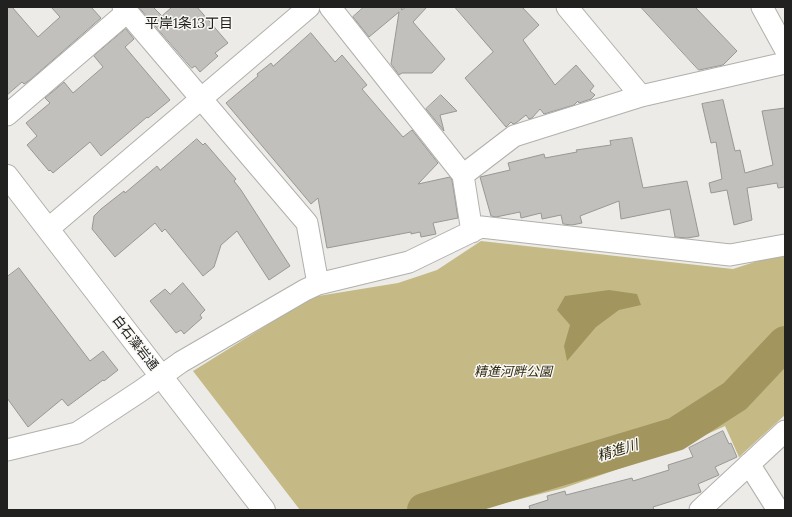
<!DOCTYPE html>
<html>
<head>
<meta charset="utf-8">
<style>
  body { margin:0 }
  #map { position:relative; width:792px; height:517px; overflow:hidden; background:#ecebe7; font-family:Lora,serif }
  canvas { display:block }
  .frame { position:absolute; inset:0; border:8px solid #212120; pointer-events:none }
</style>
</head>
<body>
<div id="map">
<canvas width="792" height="517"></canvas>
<div class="frame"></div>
</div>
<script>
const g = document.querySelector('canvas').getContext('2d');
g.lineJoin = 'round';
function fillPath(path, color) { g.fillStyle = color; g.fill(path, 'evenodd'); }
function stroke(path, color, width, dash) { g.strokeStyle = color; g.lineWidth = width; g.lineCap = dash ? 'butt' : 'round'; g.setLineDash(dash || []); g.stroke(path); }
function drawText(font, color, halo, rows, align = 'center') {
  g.font = font + ' Lora,"Noto Sans JP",serif'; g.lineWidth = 3; g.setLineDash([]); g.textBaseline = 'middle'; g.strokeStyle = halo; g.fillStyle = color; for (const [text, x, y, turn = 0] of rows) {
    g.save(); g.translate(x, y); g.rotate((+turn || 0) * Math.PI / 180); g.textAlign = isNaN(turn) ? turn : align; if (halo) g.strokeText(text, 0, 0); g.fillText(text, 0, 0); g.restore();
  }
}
const green = new Path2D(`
  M 481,241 L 733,269 L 785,252 L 785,415 L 739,457 L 725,426 L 670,451 L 564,488 L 477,510 L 300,510 L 193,371 L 312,297 L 398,283 L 437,270 Z`);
const water = new Path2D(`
  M 609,290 L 637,294 L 641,305 L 619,310 L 596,327 L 567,361 L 564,346 L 570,325 L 557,310 L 565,296 Z`);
const river = new Path2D(`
  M 424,510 L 676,434 L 735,396 L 785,343`);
const building = new Path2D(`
  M 7,7 L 12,7 L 38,37 L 60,17 L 51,7 L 91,7 L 101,18 L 30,80 L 24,84 L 22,82 L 7,95 Z
  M 139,7 L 153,7 L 162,16 L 172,7 L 197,7 L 228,43 L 215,53 L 218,56 L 200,72 L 195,66 L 192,68 Z
  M 364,7 L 404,7 L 401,9 L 402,10 L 406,7 L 427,7 L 413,22 L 445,59 L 432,73 L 402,73 L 399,75 L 391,64 L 399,12 L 369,37 L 353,17 Z
  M 455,7 L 522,7 L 539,25 L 523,40 L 555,85 L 576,65 L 594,86 L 590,91 L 595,95 L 591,99 L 579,103 L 578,101 L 574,105 L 544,114 L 540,109 L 532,118 L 529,119 L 526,115 L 516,123 L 513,124 L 511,122 L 506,127 L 465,78 L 493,52 Z
  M 641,7 L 695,7 L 737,51 L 723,65 L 699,70 Z
  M 126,29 L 134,39 L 125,47 L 170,100 L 148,118 L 147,117 L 101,156 L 90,142 L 53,173 L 50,170 L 49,171 L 27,145 L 37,136 L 26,123 L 50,103 L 45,98 L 64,82 L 73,93 L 103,67 L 94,56 Z
  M 311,33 L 335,62 L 342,55 L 367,85 L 362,89 L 403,137 L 412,130 L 438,163 L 418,184 L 450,177 L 452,180 L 458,218 L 433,223 L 436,234 L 421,237 L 420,232 L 411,234 L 411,232 L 327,248 L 318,198 L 311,204 L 226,103 L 258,76 L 257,74 L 271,63 L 273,66 Z
  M 441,95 L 457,111 L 440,115 L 444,131 L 426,109 Z
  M 723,100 L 735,151 L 740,150 L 745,173 L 773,165 L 762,111 L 785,108 L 785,187 L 778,188 L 777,183 L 747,188 L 752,220 L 734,225 L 727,190 L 711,193 L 709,183 L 722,179 L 716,142 L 711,143 L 702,104 Z
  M 632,138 L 643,188 L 687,181 L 699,236 L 687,238 L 675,237 L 670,209 L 621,219 L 619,201 L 580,216 L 582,223 L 572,225 L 563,224 L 561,215 L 542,219 L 541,213 L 521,218 L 520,212 L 496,217 L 491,216 L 480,177 L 510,170 L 508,163 L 544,154 L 545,158 L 577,152 L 576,150 L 611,145 L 610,141 Z
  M 197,139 L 203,145 L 205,143 L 236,179 L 234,181 L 241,190 L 290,266 L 269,280 L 237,231 L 221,245 L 214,267 L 203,276 L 165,229 L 162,232 L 155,223 L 115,257 L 92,229 L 94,216 L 101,209 L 124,191 L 125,193 L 157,166 L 160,170 Z
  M 19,268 L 90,361 L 103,351 L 118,370 L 104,381 L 103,380 L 68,406 L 62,399 L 28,427 L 7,398 L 7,277 Z
  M 183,283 L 205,310 L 200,315 L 202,318 L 184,334 L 181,330 L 176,333 L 150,301 L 165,289 L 170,294 Z
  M 723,431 L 729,444 L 731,443 L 737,457 L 715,467 L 719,475 L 698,484 L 701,492 L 653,507 L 654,510 L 530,510 L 529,506 L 548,500 L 547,496 L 565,491 L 566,495 L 632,478 L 633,481 L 669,470 L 668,465 L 693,457 L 689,448 Z`);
const street = new Path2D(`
  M 123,7 L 307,223 L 318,284
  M 330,7 L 463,175 L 472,232
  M 567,7 L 641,96
  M 762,7 L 785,49
  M 7,115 L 127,12
  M 463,175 L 514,136 L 641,96 L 785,63
  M 48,229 L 309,7
  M 7,450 L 77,433 L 142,390 L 181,362 L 305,290 L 318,284 L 409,262 L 481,227 L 730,255 L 785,245
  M 749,464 L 778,510
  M 700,510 L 785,431`);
const secondary = new Path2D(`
  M 7,176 L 264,510`);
const streetNames = [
  ["白石藻岩通",135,343,52]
];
const parkNames = [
  ["精進河畔公園",513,372]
];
const neighbourhoodNames = [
  ["平岸1条13丁目",189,24]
];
const waterNames = [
  ["精進川",618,451,-17]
];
fillPath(green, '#c5ba85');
fillPath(water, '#a2955e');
stroke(river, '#a2955e', 34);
fillPath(building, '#c1c0bc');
stroke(building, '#989793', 1);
stroke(street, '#b1b0ac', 23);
stroke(secondary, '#b1b0ac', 24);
stroke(street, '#fff', 21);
stroke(secondary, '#fff', 22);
drawText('13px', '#212120', '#f9f8f4', streetNames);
drawText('italic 13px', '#312b10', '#f9f8f4', parkNames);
drawText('14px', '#212120', '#f9f8f4', neighbourhoodNames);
drawText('italic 14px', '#302a10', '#f9f8f4', waterNames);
</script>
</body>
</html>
